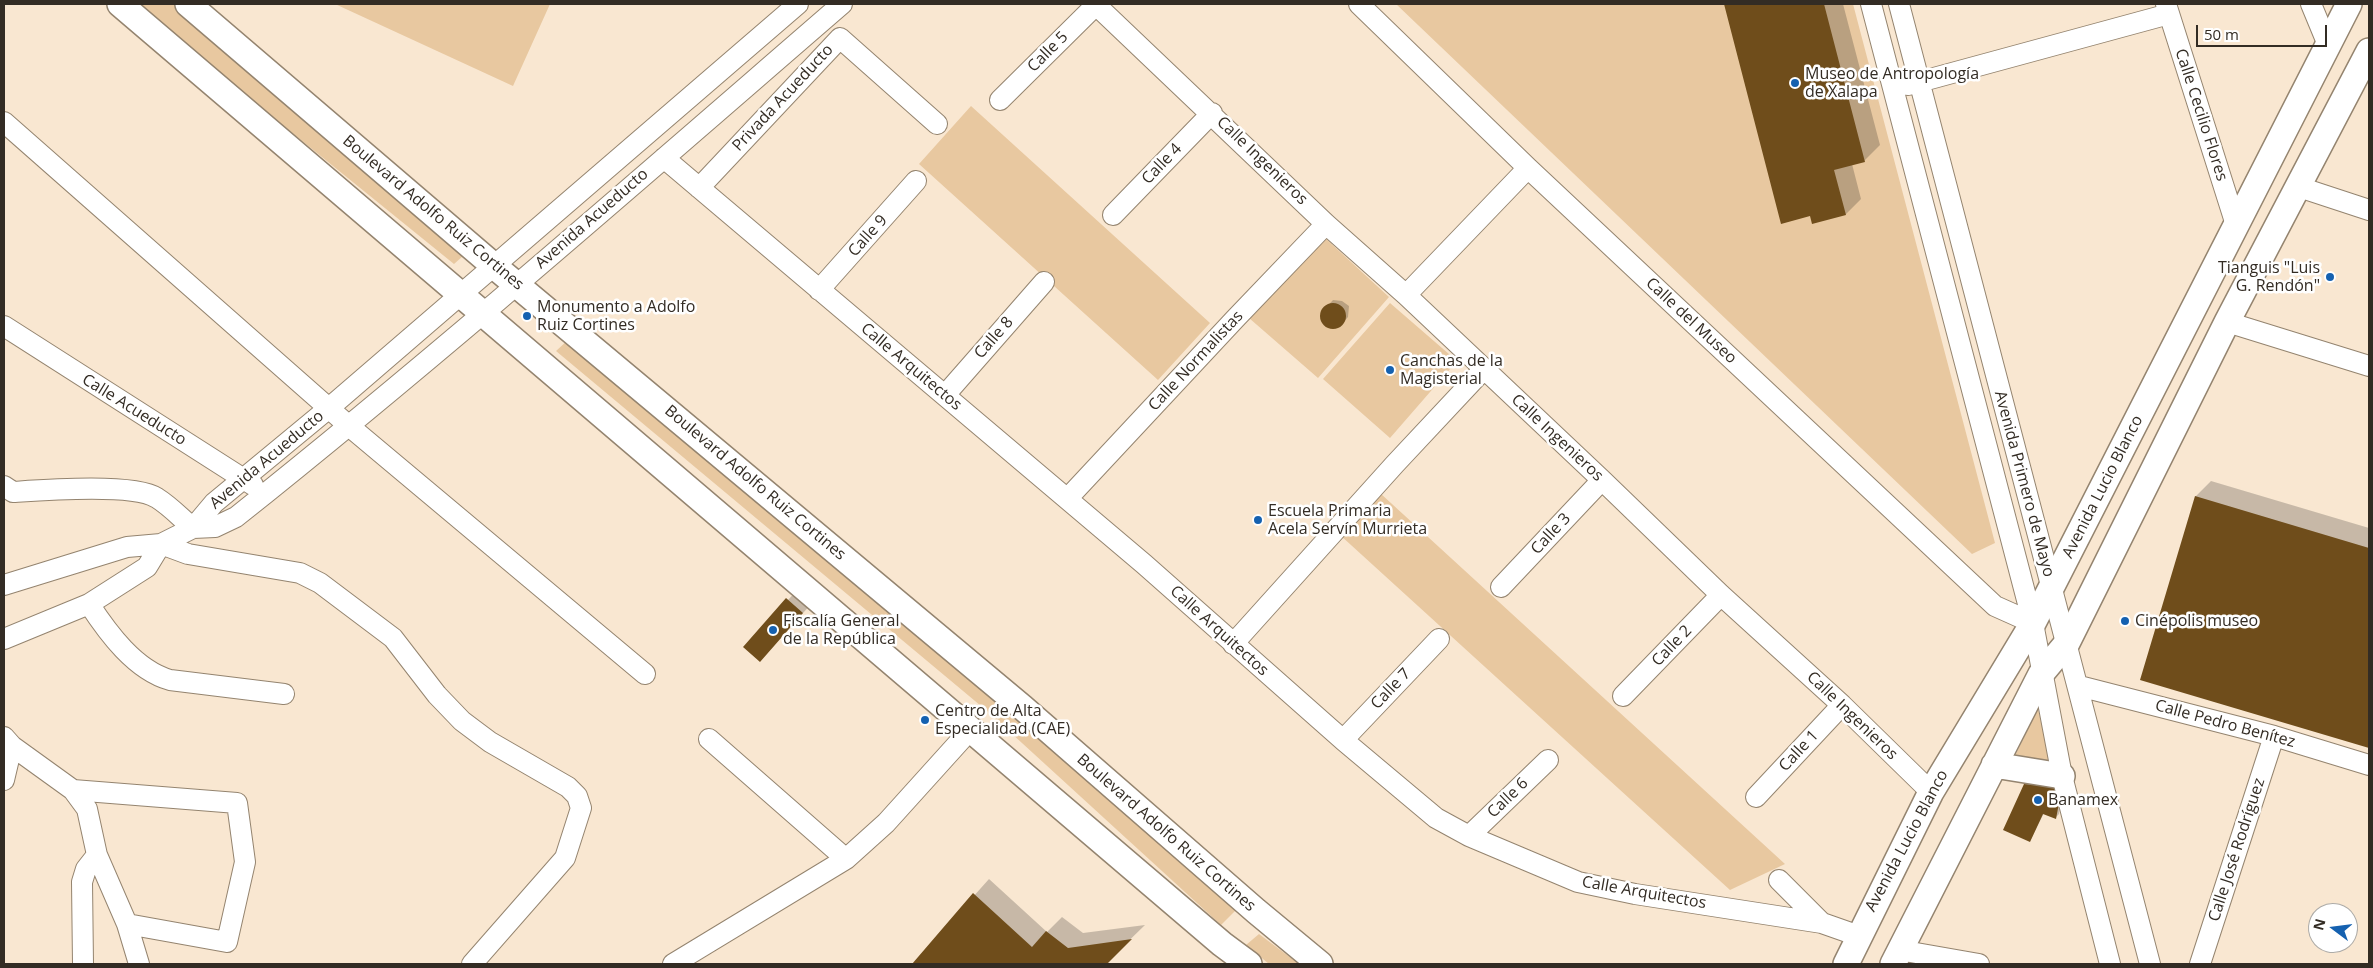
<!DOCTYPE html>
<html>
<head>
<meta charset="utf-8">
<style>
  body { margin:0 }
  #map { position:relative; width:2373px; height:968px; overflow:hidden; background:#f9e7d1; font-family:"Open Sans",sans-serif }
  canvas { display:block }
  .frame { position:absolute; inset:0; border:5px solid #332c24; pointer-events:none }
  .north { position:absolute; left:2308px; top:903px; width:50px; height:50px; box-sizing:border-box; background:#fff; border:1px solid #adaba7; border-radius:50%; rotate:285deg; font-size:14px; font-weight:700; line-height:20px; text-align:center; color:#332c24 }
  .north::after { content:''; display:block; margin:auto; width:18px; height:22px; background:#1561b0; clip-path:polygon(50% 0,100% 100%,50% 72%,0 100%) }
  .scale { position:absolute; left:2196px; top:25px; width:131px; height:22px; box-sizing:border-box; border:2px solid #332c24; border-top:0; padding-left:6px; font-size:15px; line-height:18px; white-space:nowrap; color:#332c24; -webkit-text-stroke:4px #fff; paint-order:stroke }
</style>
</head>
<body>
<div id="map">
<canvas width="2373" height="968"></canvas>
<div class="frame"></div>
<div class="north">N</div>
<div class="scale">50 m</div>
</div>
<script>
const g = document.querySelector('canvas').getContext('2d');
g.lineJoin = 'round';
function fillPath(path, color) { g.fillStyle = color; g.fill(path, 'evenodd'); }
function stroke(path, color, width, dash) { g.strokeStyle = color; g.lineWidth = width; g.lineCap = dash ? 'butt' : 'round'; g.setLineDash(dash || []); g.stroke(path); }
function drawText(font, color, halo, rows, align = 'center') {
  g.font = font + ' "Open Sans",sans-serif'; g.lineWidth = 5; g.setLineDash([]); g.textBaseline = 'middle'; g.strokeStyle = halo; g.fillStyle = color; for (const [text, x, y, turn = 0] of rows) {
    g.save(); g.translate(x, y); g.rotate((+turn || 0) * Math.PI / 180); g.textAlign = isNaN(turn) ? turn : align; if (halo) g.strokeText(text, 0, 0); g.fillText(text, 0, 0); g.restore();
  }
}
const green = new Path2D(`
  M 137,4 L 176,4 L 472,248 L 454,264 L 196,55 Z
  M 335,4 L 550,4 L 513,86 Z
  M 1396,4 L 1853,4 L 1995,543 L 1972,554 Z
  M 971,106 L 1210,323 L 1158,380 L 919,164 Z
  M 1325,238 L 1389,297 L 1318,378 L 1249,318 Z
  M 1390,303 L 1457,361 L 1390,438 L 1323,379 Z
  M 569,339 L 991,695 L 1238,908 L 1221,925 L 987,711 L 556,351 Z
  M 1380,493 L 1785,864 L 1730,890 L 1340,535 Z
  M 2038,708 L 2050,763 L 2014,758 Z
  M 1259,934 L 1299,964 L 1269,964 L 1246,945 Z`);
const shadow = new Path2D(`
  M 1726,4 L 1843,4 L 1880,145 L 1864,161 L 1852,164 L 1861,199 L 1846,214 L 1811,215 L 1782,223 Z
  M 1333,300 L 1342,301 L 1349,306 L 1348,317 L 1340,326 L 1333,328 L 1327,325 L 1321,319 L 1323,311 Z
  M 2211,481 L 2369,528 L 2369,747 L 2142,679 L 2196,496 Z
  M 799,588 L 814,601 L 760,660 L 745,647 Z
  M 2029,781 L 2064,784 L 2059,814 L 2056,817 L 2044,813 L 2030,841 L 2025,785 Z
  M 989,879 L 1047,932 L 1062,917 L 1083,933 L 1145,925 L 1105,964 L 913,964 Z`);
const building = new Path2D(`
  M 1724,4 L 1824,4 L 1865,162 L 1834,170 L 1846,215 L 1812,224 L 1810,216 L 1781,224 Z
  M1320 316a13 13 0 1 1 26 0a13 13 0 1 1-26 0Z
  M 2195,496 L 2369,548 L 2369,748 L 2140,680 Z
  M 786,598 L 803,613 L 760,662 L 743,647 Z
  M 2024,784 L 2062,787 L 2056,819 L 2043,814 L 2030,842 L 2003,830 Z
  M 973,893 L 1032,947 L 1046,931 L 1068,948 L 1132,939 L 1107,964 L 912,964 Z`);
const minor = new Path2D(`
  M 1095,4 L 1326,224 L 1406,295 L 1602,480 L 1721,595 L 1842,705 L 1931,792
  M 1359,4 L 1528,168 L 1995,606 L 2033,623
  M 1871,4 L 2033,623 L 2062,776 L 2110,964
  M 1899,4 L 2150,964
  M 2166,4 L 2236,225
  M 2311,4 L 2328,45
  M 1908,85 L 2169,14
  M 1000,100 L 1096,5
  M 4,122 L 349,426 L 645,674
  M 664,158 L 1144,564 L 1343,740 L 1436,818 L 1469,836 L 1578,882 L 1635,894 L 1822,923 L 1859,936
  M 2299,187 L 2369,210
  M 699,188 L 840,38 L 937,124
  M 1113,215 L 1212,113
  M 819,290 L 916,181
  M 1406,295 L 1528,168
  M 2227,322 L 2369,366
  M 4,326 L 253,485
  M 945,395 L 1044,282
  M 4,486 L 13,492 C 43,490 134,483 157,498 C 170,506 181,518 193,528
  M 1067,499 L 1235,319 L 1326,224
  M 193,528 L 215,527 L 236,517 C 443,352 642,177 842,4
  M 4,585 L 127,547 L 161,544 L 193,528 L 214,503 L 329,408 L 798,4
  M 1501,587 L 1602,480
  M 89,604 C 108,633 135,670 170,680 L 284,694
  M 4,639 L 89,604 L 147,567 L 161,544 L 188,554 L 300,573 L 320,583 L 393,638 L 437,695 L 462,721 L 490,742 L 568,787 L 577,796 L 581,808 L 565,858 L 472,964
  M 1233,644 L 1395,464 L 1483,370
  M 2079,686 L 2274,736 L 2369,765
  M 1623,696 L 1721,595
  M 4,737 L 12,746 L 73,790 L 87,809 L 97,855 L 127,924 L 139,964
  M 709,739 L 846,859
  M 1343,740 L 1439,639
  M 4,780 L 12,746
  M 73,790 L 237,803 L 245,862 L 227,942 L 127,924
  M 1756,797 L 1842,705
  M 1469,836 L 1548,760
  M 1779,880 L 1822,923
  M 1899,950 L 1979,964
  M 83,964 L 82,882 L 86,869 L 97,855
  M 673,964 L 846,859 L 886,823 L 970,730
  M 2200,964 L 2274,736`);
const major = new Path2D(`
  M 120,4 L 1222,944 L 1249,964
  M 188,4 L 494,266 L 1022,707 L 1256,911 L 1320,964
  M 1994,765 L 2062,776
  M 1846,964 L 1931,792 L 2033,623 L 2051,588 L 2349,4
  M 1893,964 L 2041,674 L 2067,643 L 2227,322 L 2369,51`);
const markers = [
  [1795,83,5,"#1561b0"],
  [2330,277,5,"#1561b0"],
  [527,316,5,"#1561b0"],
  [1390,370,5,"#1561b0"],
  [1258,520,5,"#1561b0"],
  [2125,621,5,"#1561b0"],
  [773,630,5,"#1561b0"],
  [925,720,5,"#1561b0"],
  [2038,800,5,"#1561b0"]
];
const streetNames = [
  ["Calle 5",1048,52,-45],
  ["Privada Acueducto",783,98,-47],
  ["Calle Cecilio Flores",2201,115,72],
  ["Calle Ingenieros",1262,161,44],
  ["Calle 4",1162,164,-46],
  ["Boulevard Adolfo Ruiz Cortines",433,213,40],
  ["Avenida Acueducto",592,219,-41],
  ["Calle 9",868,236,-48],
  ["Calle del Museo",1691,321,43],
  ["Calle 8",994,338,-49],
  ["Calle Normalistas",1196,361,-47],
  ["Calle Arquitectos",911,367,40],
  ["Calle Acueducto",134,410,32],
  ["Calle Ingenieros",1557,438,43],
  ["Avenida Acueducto",267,460,-40],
  ["Boulevard Adolfo Ruiz Cortines",755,483,40],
  ["Avenida Primero de Mayo",2024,484,75],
  ["Avenida Lucio Blanco",2103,487,-63],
  ["Calle 3",1551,534,-47],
  ["Calle Arquitectos",1219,631,42],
  ["Calle 2",1672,646,-46],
  ["Calle 7",1391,689,-46],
  ["Calle Ingenieros",1852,716,44],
  ["Calle Pedro Benítez",2225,724,15],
  ["Calle 1",1799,751,-47],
  ["Calle 6",1508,798,-44],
  ["Boulevard Adolfo Ruiz Cortines",1166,833,41],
  ["Avenida Lucio Blanco",1907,841,-62],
  ["Calle José Rodríguez",2237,850,-72],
  ["Calle Arquitectos",1644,893,10]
];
const poiNames = [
  ["Museo de Antropología",1805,74],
  ["de Xalapa",1805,92],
  ["Tianguis \"Luis",2320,268,"right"],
  ["G. Rendón\"",2320,286,"right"],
  ["Monumento a Adolfo",537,307],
  ["Ruiz Cortines",537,325],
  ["Canchas de la",1400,361],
  ["Magisterial",1400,379],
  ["Escuela Primaria",1268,511],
  ["Acela Servín Murrieta",1268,529],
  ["Fiscalía General",783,621],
  ["de la República",783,639],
  ["Cinépolis museo",2135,621],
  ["Centro de Alta",935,711],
  ["Especialidad (CAE)",935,729],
  ["Banamex",2048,800]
];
fillPath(green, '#e8c8a0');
fillPath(shadow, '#0003');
fillPath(building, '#6f4d1b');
stroke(minor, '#94846f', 22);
stroke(major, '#94846f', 28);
stroke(minor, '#fff', 20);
stroke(major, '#fff', 25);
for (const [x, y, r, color] of markers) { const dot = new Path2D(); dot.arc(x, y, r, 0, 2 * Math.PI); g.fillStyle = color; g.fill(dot); stroke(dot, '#fff', 2); }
drawText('16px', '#332c24', '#fff', streetNames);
drawText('16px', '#332c24', '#fff', poiNames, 'left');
</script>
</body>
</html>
